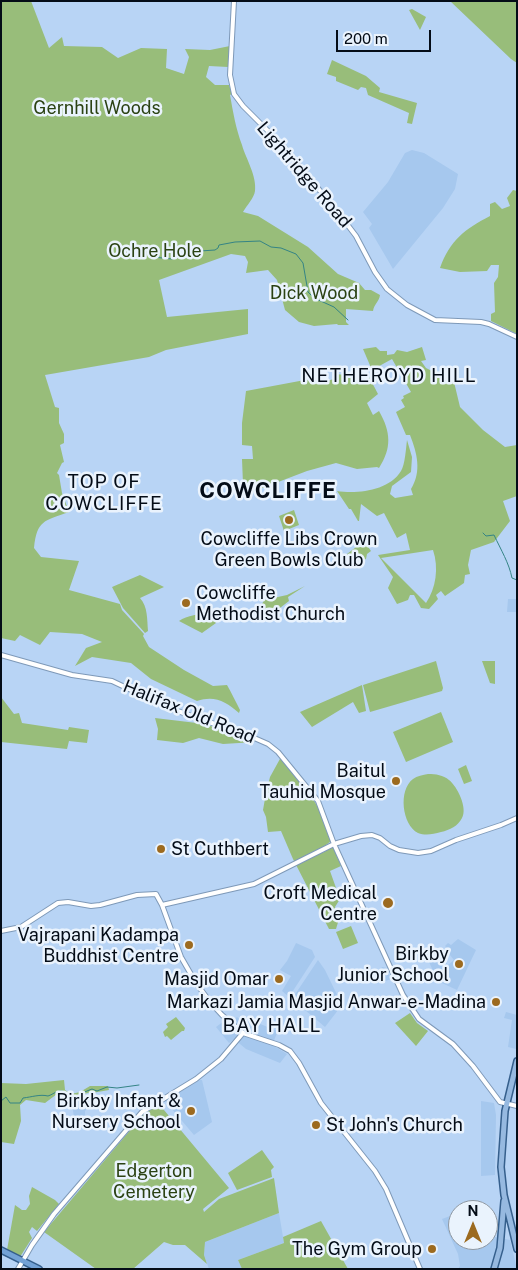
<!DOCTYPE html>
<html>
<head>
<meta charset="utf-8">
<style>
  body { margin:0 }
  #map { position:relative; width:518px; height:1270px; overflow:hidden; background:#b8d4f5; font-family:"Public Sans",sans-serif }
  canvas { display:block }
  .frame { position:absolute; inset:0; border:2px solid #040c17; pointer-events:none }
  .north { position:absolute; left:448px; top:1200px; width:50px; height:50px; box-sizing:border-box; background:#eaf3fd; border:1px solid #8e97a1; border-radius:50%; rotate:0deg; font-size:14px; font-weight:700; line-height:20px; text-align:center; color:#040c17 }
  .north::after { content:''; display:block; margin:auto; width:18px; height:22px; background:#9c6a1f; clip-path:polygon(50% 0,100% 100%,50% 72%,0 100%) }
  .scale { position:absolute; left:336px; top:30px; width:95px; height:22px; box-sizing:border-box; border:2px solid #040c17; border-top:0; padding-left:6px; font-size:15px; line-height:18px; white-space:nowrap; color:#040c17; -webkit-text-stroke:4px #eaf3fd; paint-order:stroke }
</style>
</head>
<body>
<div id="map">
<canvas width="518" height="1270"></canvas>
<div class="frame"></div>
<div class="north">N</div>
<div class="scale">200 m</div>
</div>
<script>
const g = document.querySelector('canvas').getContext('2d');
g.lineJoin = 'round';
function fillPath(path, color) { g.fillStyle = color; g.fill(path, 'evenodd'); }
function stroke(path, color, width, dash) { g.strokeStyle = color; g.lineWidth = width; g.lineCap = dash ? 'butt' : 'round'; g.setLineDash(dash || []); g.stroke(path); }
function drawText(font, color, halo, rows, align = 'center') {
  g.font = font + ' "Public Sans",sans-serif'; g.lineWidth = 5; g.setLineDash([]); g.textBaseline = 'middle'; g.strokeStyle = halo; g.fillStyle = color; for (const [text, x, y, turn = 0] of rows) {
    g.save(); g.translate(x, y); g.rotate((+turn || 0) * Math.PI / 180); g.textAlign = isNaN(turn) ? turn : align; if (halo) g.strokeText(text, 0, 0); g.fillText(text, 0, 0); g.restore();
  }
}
const built = new Path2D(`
  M 412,150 L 424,153 L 458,174 L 455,189 L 443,208 L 393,269 L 369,228 L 372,224 L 363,212 L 388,182 L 405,153 Z
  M 508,599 L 517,599 L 517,612 L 507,612 Z
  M 458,939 L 476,950 L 457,990 L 442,983 L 436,977 L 429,962 L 440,954 L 448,965 L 454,960 L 445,949 L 446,947 L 445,946 L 448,943 L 451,945 Z
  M 296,943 L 312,950 L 315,957 L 289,997 L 282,991 L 291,976 L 280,970 L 287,961 Z
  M 318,960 L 325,970 L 342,1005 L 325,1027 L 292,999 Z
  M 382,967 L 387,968 L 391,979 L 380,983 L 378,978 Z
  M 506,1012 L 517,1015 L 516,1049 L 508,1047 L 512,1020 L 504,1018 Z
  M 237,1017 L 249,1028 L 255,1022 L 278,1031 L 272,1045 L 287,1054 L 280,1063 L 246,1049 L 234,1039 L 229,1043 L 216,1027 L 224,1021 L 229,1025 Z
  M 200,1080 L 202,1080 L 212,1122 L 194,1135 L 165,1101 Z
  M 84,1098 L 90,1105 L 85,1111 L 85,1115 L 74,1117 L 71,1099 Z
  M 481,1101 L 494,1103 L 496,1115 L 495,1175 L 481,1176 Z
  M 279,1213 L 284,1243 L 238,1260 L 242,1269 L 209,1269 L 204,1255 L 205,1242 Z
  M 458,1213 L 458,1240 L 488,1240 L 488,1221 L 495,1237 L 510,1240 L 517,1269 L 458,1269 L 460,1266 L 458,1254 L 442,1219 Z`);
const green = new Path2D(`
  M 1,1 L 31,1 L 49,48 L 62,37 L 64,46 L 102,47 L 118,58 L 141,48 L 167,49 L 166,68 L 184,74 L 189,57 L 185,49 L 210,50 L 230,46 L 228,67 L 209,66 L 206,77 L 215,85 L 229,85 L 232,94 L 230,95 C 233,112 236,129 242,145 C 246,159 257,176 255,191 C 254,198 247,205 243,212 L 258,216 L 308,247 L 338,274 L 359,283 L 365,290 L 371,290 L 380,295 C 379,302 374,304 373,311 L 346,309 L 346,322 L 349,325 L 338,325 L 337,324 L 314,326 L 299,322 L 285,310 L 277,280 L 268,270 L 246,273 L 248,262 L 245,256 L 231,254 L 159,280 L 167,317 L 248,309 L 248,334 L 166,350 L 149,357 L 45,375 L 55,407 L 59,408 L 59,423 L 64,434 L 64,443 L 60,445 L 64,462 L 62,463 L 57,473 L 59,475 L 62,493 L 69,512 C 44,521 37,520 34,548 L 41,557 L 79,561 L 69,590 L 120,604 L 122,610 L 144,634 L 143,636 L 149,647 L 184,670 L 213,686 L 227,685 C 232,694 236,702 240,710 L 239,713 C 226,701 214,695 197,701 L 151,679 L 131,663 L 92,657 L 75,666 L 86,648 L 102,642 L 82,634 L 50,632 L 40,645 L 20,635 L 15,641 L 1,638 Z
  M 450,1 L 517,1 L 517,63 L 511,59 Z
  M 412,9 L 426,17 L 420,30 L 409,10 Z
  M 332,60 L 366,76 L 380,88 L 379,92 L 417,103 L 412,124 L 407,123 L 409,113 L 368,95 L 366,88 L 361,87 L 358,90 L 336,81 L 336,77 L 327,74 Z
  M 513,190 L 517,191 L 517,334 L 491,321 L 491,314 L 495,312 L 494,283 L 498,277 L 499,265 L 491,265 L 487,271 L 460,272 L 440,268 C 450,240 465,229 490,216 L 490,204 L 495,202 L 502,209 L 510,206 L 507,198 Z
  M 376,347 L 380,351 L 387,351 L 387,355 L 394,354 L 397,350 L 407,352 L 422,347 L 426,360 L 421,361 L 426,368 L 454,382 L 460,407 L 483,430 L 505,447 L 517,445 L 517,496 L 503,501 L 510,521 L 494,542 L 471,550 L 468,565 L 470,574 L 465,575 L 464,583 L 445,596 L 441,591 L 436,595 L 438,599 L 429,609 L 421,608 L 414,595 L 410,595 L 408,600 L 397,604 L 388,588 L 393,577 L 378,555 L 410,550 L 406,533 L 397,538 L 384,513 L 377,516 L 361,504 L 359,521 L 358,521 L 351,509 L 349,509 L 337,491 C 357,494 389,491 401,471 C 405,465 406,448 407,440 L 412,457 L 411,472 L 392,486 L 390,494 L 395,498 L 413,495 L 411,489 C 422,471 417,453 410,435 L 406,435 L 396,412 L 405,407 L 401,400 L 404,398 L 403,396 L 411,392 L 392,359 L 372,370 L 363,349 ZM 433,550 C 439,568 436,588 426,603 L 381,558 Z
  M 367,373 L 378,394 L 367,403 L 373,415 L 379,411 C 391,432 392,448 379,468 L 377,467 L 357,469 L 336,463 L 307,471 L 252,492 L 251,483 L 243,484 L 242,459 L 253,459 L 252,446 L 242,445 L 242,423 L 246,391 L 321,377 L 323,382 L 334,379 L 334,374 L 360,376 Z
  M 294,510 L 299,525 L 284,531 L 279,516 Z
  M 364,541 L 371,551 L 367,554 L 366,559 L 350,563 L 347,554 Z
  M 140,575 L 164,587 L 140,598 C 148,607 147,619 148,631 L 145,633 L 123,608 L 112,587 Z
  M 305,586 L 288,597 L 289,601 L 276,611 L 260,614 L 259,610 L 264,600 L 287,595 Z
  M 209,611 L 216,623 L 202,633 L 179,621 C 187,615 200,615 209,611 Z
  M 436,661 L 443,688 L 442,691 L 370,712 L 363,685 Z
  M 482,661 L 495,661 L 495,684 L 490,683 Z
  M 362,685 L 366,711 L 359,713 L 353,702 L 312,727 L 300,712 Z
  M 1,697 L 14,714 L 19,713 L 22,723 L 68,730 L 69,727 L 89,730 L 87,743 L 69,741 L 67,749 L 1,742 Z
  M 441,712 L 453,742 L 406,762 L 393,732 Z
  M 155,718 L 205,724 L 255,742 L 223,744 L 199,738 L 183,743 L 157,740 L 158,729 Z
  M 281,757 L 308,791 L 327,822 L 331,841 L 321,849 L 322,853 L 333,847 L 341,866 L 330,871 L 340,899 L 335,907 L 339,919 L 336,929 L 329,929 L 293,859 L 281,831 L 268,832 L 266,817 L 263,810 L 266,793 L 270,777 Z
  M 466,765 L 472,781 L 464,784 L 458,769 Z
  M 428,774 C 436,774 443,775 449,780 C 457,786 468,808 462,818 C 458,826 450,830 441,832 C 433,834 426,836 418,833 C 402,825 398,790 413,779 C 417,776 423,775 428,774 Z
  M 351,926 L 358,943 L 343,949 L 336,932 Z
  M 410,1013 L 417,1023 L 428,1031 L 416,1046 L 395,1023 Z
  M 176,1017 L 185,1028 L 184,1031 L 182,1031 L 171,1040 L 167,1036 L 165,1037 L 163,1032 L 168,1027 L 166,1024 Z
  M 64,1080 L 65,1090 L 71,1094 L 80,1092 L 90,1086 L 108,1086 L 109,1090 L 92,1093 L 91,1092 L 84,1094 L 84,1098 L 71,1099 L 64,1093 L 57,1094 L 45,1103 L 26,1100 L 20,1105 L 21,1121 L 14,1144 L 1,1142 L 1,1083 L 26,1084 Z
  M 159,1104 L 229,1188 L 203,1209 L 204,1212 L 219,1199 L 274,1178 L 279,1213 L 205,1242 L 204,1255 L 207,1264 L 185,1245 L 173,1245 L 164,1242 L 133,1269 L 96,1269 L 44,1232 L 143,1115 Z
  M 262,1150 L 274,1167 L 271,1170 L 272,1177 L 237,1190 L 228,1173 Z
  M 32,1187 L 55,1200 L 59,1204 L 37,1231 L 32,1227 L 29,1232 L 32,1238 L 20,1257 L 7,1250 L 15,1205 L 22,1210 L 26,1210 L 30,1204 L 29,1196 Z
  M 321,1221 L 348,1269 L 242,1269 L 238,1260 L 284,1243 L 283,1237 Z`);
const stream = new Path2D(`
  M 153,257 L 172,259 L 180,255 L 186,256 L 200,251 L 215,250 L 218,248 L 219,245 L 235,242 L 260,241 L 271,247 L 281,248 L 296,254 L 303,263 L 308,292 L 314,298 L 334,307 L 348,320
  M 483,533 L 486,536 L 494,535 C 501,550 509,563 512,578 L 517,580
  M 1,1101 L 6,1097 L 10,1103 L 20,1103 L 23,1098 C 32,1097 40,1094 48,1096 C 52,1095 56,1091 60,1091 C 66,1090 71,1098 79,1099 L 82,1093 L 92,1089 L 97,1091 L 107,1087 L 117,1088 L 139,1085`);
const tertiary = new Path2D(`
  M 234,1 L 230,75 L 234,94 L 243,106 L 283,146 L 340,215 L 356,236 L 375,272 L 387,289 L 407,305 L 435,320 L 481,322 L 489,324 L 517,337
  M 1,655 L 72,675 L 112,681 L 169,708 L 252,737 L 268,744 L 278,752 L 318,801 L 334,844 L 403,995 L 419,1019 L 453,1044 L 473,1066 L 500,1102 L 517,1106
  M 162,905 L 254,884 L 334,844 L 361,836 L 372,835 L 380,838 L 390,846 L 399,850 L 418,853 L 431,851 L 456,840 L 501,825 L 517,818
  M 1,931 L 21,927 L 58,903 L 68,902 L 91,906 L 100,905 L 137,895 L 156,894 L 162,905 L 181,957 L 196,983 L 210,1002 L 222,1015 L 243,1033 L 279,1045 L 290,1051 L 299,1063 L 321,1103 L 375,1171 L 386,1189 L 420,1269
  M 18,1269 L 32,1245 L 54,1214 L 142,1112 L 196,1079 L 221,1059 L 243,1033`);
const primary = new Path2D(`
  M 517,1061 L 505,1111 L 501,1167 L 504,1195 L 517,1249
  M 494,1269 L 500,1248 L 504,1201`);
const trunk = new Path2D(`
  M 1,1250 L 39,1269`);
const markers = [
  [289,520,5,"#9c6a1f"],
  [186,603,5,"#9c6a1f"],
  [396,781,5,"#9c6a1f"],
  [161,849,5,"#9c6a1f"],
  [388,903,6,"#9c6a1f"],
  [189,945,5,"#9c6a1f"],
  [459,964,5,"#9c6a1f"],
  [279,979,5,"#9c6a1f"],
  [496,1002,5,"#9c6a1f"],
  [191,1111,5,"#9c6a1f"],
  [316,1125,5,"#9c6a1f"],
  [432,1249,5,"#9c6a1f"]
];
const parkNames = [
  ["Gernhill Woods",97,108],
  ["Ochre Hole",155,251],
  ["Dick Wood",314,293],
  ["Edgerton",154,1171],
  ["Cemetery",154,1192]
];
const streetNames = [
  ["Lightridge Road",304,175,49],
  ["Halifax Old Road",189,712,22]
];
const poiNames = [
  ["Cowcliffe Libs Crown",289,539,"center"],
  ["Green Bowls Club",289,560,"center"],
  ["Cowcliffe",196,593,"left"],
  ["Methodist Church",196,614,"left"],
  ["Baitul",386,771],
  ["Tauhid Mosque",386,792],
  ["St Cuthbert",171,849,"left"],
  ["Croft Medical",377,893],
  ["Centre",377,914],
  ["Vajrapani Kadampa",179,935],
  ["Buddhist Centre",179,956],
  ["Birkby",449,954],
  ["Junior School",449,975],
  ["Masjid Omar",269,979],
  ["Markazi Jamia Masjid Anwar-e-Madina",486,1002],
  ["Birkby Infant &",181,1101],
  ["Nursery School",181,1122],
  ["St John's Church",326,1125,"left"],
  ["The Gym Group",422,1249]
];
const neighbourhoodNames = [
  ["NETHEROYD HILL",389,376],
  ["TOP OF",104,482],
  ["COWCLIFFE",104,504],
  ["BAY HALL",272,1026]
];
const districtNames = [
  ["COWCLIFFE",268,491]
];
fillPath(built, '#a6c8ee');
fillPath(green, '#98bd7a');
stroke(stream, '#348485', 1);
stroke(tertiary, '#7e99b8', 6);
stroke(primary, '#355f8c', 8);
stroke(trunk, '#355f8c', 8);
stroke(tertiary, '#fff', 4);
stroke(primary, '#96b9e0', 5);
stroke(trunk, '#73a2d6', 5);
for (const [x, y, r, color] of markers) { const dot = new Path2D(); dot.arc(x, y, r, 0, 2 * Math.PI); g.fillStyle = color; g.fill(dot); stroke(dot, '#eaf3fd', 2); }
drawText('18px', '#2b4213', '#eaf3fd', parkNames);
drawText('18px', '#040c17', '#eaf3fd', streetNames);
drawText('18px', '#040c17', '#eaf3fd', poiNames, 'right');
g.letterSpacing = '1px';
drawText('19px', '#040c17', '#eaf3fd', neighbourhoodNames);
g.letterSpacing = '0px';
g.letterSpacing = '1px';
drawText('bold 22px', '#040c17', '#eaf3fd', districtNames);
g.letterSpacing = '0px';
</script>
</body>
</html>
